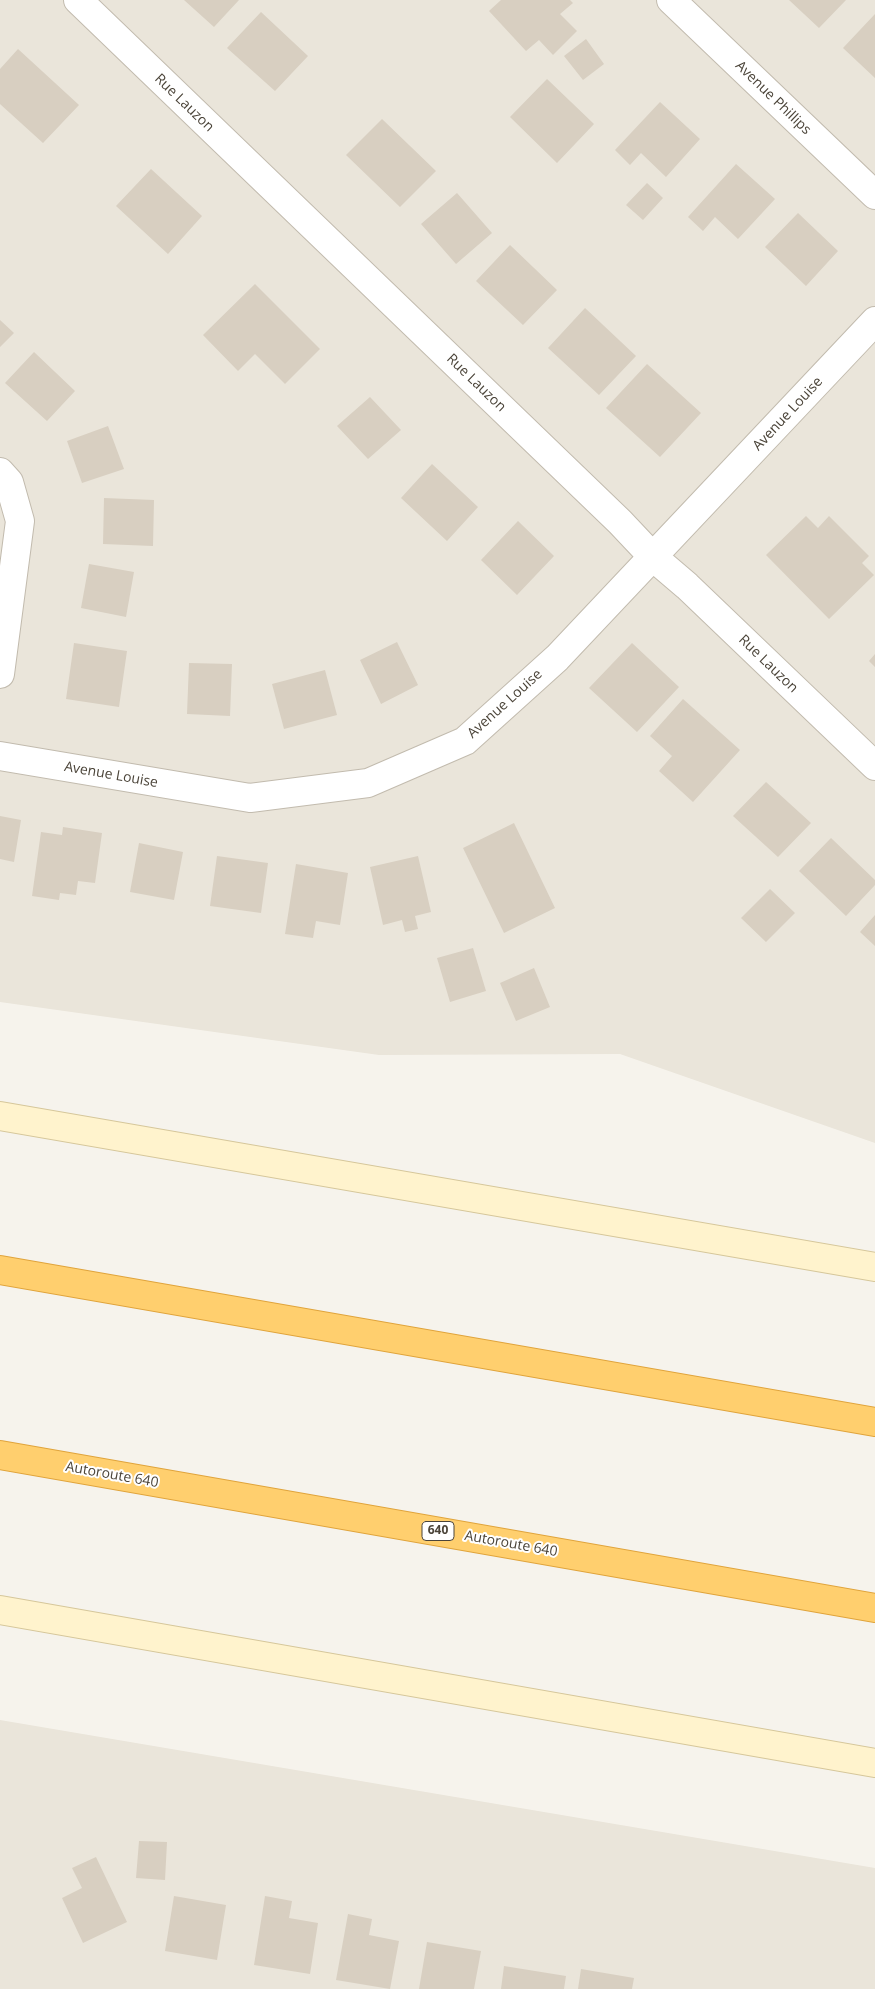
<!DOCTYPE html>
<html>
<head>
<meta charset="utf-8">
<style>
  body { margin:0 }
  canvas { display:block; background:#f6f3ec }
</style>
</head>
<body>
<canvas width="875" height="1989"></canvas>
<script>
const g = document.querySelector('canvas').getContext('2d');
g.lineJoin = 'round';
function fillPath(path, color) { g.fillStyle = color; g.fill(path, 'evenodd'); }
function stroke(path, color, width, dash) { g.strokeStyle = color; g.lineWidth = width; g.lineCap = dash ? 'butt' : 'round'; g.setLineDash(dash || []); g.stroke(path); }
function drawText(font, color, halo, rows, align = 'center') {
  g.font = font + ' "Open Sans",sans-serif'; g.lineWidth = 4; g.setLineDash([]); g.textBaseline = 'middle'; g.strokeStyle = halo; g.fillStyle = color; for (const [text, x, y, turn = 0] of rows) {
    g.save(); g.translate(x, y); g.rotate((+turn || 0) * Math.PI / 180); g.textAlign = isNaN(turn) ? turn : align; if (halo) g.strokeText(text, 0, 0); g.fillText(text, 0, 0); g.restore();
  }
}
const residential = new Path2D(`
  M 0,0 L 875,0 L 875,1143 L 620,1054 L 379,1055 L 0,1002 Z
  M 0,1720 L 875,1868 L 875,1989 L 0,1989 Z`);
const building = new Path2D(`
  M 184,0 L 239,0 L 214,27 Z
  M 501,0 L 570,0 L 573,3 L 560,14 L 577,31 L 553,55 L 539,40 L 526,51 L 489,11 Z
  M 789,0 L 846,0 L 819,28 Z
  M 261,12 L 308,56 L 275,91 L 227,48 Z
  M 875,14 L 875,78 L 843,48 Z
  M 586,39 L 604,64 L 583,80 L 564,56 Z
  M 18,49 L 79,105 L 43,143 L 0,104 L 0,69 Z
  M 547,79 L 594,124 L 557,163 L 510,117 Z
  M 660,102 L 700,139 L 666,177 L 641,153 L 630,165 L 615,150 Z
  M 382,119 L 436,171 L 400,207 L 346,155 Z
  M 736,164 L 775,199 L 738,239 L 715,217 L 703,231 L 688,217 Z
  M 151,169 L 202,216 L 168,254 L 116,206 Z
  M 647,183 L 663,198 L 643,220 L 626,205 Z
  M 457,193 L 492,233 L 456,264 L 421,224 Z
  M 798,213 L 838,251 L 806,286 L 765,247 Z
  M 510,245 L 557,290 L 523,325 L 476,281 Z
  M 255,284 L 320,349 L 285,384 L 255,354 L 238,371 L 203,335 Z
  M 585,308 L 636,356 L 599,395 L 548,348 Z
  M 0,320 L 14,333 L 0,347 Z
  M 34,352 L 75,391 L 47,421 L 5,383 Z
  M 647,364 L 701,413 L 660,457 L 606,408 Z
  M 370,397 L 401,430 L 368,459 L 337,426 Z
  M 108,426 L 124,469 L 82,483 L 67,441 Z
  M 432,464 L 478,507 L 447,541 L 401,498 Z
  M 104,498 L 154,500 L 153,546 L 103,544 Z
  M 806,516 L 818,528 L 829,516 L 869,556 L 862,563 L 874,575 L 829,619 L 766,555 Z
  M 518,521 L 554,556 L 517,595 L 481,560 Z
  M 89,564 L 134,572 L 126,617 L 81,608 Z
  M 397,642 L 418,685 L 381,704 L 360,660 Z
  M 74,643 L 127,651 L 119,707 L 66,699 Z
  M 632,643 L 679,687 L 637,732 L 589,688 Z
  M 875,654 L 875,667 L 869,661 Z
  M 189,663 L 232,664 L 230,716 L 187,714 Z
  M 325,670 L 337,715 L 284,729 L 272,684 Z
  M 683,699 L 740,750 L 693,802 L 659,771 L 672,756 L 650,736 Z
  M 766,782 L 811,823 L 778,857 L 733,816 Z
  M 0,816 L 21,820 L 14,862 L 0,859 Z
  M 514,823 L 555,908 L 504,933 L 463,848 Z
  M 63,827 L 102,833 L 95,883 L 78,881 L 76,895 L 60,893 L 59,900 L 32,896 L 41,832 L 62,835 Z
  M 831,838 L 875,880 L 875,885 L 846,916 L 799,871 Z
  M 139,843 L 183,852 L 174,900 L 130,892 Z
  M 217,856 L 268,863 L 261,913 L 210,906 Z
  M 418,856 L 431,912 L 415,916 L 418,929 L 405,932 L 402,920 L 383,925 L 370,867 Z
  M 296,864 L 348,873 L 340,925 L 316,921 L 313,938 L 285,934 Z
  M 770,889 L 795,913 L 766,942 L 741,918 Z
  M 875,915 L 875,946 L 860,932 Z
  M 473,948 L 486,991 L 450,1002 L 437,958 Z
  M 534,968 L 550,1007 L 516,1021 L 500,983 Z
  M 139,1841 L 167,1842 L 165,1880 L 136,1878 Z
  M 96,1857 L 127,1922 L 83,1943 L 62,1898 L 82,1888 L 72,1868 Z
  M 174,1896 L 226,1905 L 217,1960 L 165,1951 Z
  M 265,1896 L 292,1901 L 289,1918 L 318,1923 L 310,1974 L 254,1965 Z
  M 348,1914 L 372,1919 L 369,1935 L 399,1941 L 390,1989 L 336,1980 Z
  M 427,1942 L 481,1951 L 474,1989 L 419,1989 Z
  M 504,1966 L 566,1976 L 564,1989 L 501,1989 Z
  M 581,1969 L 634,1978 L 632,1989 L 578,1989 Z`);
const street = new Path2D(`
  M 78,0 L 620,522 L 653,557 L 687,586 L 875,766
  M 671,0 L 875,195
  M 0,472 L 9,482 L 20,521 L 0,674
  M 0,756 L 250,798 L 368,783 L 465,741 L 557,658 L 875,321`);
const secondary = new Path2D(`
  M 0,1116 L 875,1267
  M 0,1610 L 875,1763`);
const highway = new Path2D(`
  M 0,1270 L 875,1422
  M 0,1455 L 875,1608`);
const shields = [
  [438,1531,32]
];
const shieldNames = [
  ["640",438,1531]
];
const streetNames = [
  ["Avenue Phillips",773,98,44],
  ["Rue Lauzon",184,103,44],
  ["Rue Lauzon",476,383,44],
  ["Avenue Louise",788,414,-47],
  ["Rue Lauzon",768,664,44],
  ["Avenue Louise",505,704,-42],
  ["Avenue Louise",111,775,10],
  ["Autoroute 640",112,1475,10],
  ["Autoroute 640",511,1544,10]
];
fillPath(residential, '#eae5da');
fillPath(building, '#d8cfc1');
stroke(street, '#c2bbae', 30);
stroke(secondary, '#d6c79b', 30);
stroke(highway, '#e0a43c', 30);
stroke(street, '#fff', 28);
stroke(secondary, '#fff3cd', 28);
stroke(highway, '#ffcf6e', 28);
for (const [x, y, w] of shields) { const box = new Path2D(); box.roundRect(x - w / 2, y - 9.5, w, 19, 4); g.fillStyle = '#fff'; g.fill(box); stroke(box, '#4b4439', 1); }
drawText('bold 12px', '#4b4439', null, shieldNames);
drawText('14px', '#4b4439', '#fff', streetNames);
</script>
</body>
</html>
